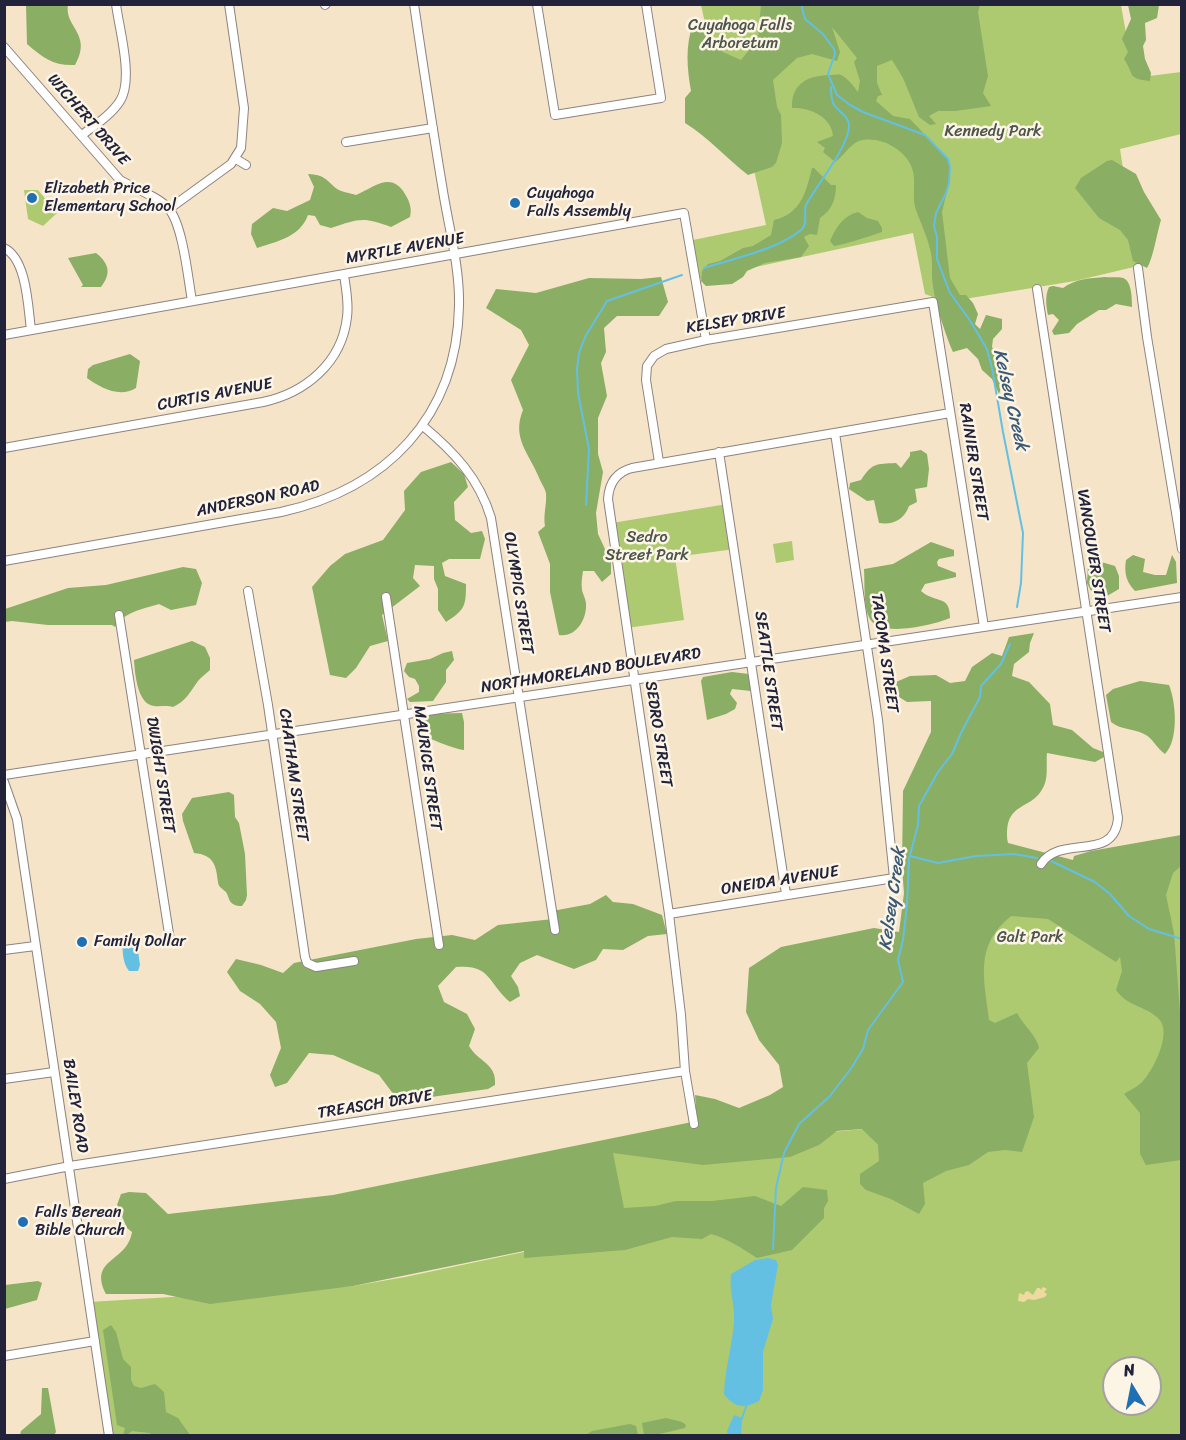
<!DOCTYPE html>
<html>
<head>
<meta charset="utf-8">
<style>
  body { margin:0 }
  #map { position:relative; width:1186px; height:1440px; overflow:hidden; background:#f6e4c9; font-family:Sriracha,sans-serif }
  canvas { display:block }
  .frame { position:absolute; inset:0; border:6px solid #22223b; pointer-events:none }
  .north { position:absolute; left:1102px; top:1356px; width:60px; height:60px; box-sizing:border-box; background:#fcf5e5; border:2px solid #a5a1a1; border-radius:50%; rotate:350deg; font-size:16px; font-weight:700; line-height:24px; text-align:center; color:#22223b }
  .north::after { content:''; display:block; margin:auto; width:21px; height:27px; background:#1f6fb2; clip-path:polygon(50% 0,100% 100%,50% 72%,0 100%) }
</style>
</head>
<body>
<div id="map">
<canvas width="1186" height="1440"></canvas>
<div class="frame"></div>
<div class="north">N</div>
</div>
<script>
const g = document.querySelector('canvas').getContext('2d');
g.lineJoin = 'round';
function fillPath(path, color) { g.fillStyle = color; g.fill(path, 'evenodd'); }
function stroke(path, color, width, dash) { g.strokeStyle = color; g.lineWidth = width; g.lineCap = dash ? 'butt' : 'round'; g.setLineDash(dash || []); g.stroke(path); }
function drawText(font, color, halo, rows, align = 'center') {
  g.font = font + ' Sriracha,sans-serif'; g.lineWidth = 5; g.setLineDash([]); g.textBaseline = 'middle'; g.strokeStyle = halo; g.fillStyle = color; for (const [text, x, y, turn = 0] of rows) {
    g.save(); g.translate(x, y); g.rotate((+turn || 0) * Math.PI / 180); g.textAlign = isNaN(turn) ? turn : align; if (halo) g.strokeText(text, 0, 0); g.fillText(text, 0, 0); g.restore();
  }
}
const green = new Path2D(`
  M 701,5 L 1121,5 L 1134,78 L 1181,72 L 1181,134 L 1120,149 L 1138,266 L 1075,281 L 946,302 L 925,294 L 913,233 L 700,279 L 693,240 L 766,225 L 747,138 L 712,55 Z
  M 24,190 L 38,190 L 57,213 L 43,226 L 28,219 Z
  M 727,504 L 735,549 L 675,557 L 684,620 L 627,628 L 612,523 Z
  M 792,541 L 794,560 L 776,563 L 773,544 Z
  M 1181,842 L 1181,1435 L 109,1435 L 89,1302 L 353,1286 L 405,1277 L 628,1230 L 612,1153 L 863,1129 L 878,1145 L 966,846 L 1099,877 ZM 1114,1368 L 1150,1368 L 1150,1404 L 1114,1404 Z`);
const forest = new Path2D(`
  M 26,5 L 68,5 C 64,27 93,34 75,65 C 54,66 43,58 27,44 Z
  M 761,5 L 980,5 L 978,12 L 988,76 L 983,93 L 991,106 L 955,111 L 938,111 L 929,116 L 936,124 L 930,125 L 919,117 L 903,78 L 892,60 L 877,66 L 877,83 L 882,95 L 878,96 L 876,101 L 893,116 L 910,119 L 948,159 L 950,167 L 949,183 L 942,212 L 950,278 L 960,295 L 966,295 L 973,303 L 978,314 L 975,324 L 980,329 L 986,315 L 1002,319 L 1002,329 L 993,339 L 992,347 L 1003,364 L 1009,368 C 1010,383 1003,382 999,394 L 992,379 L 982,370 L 978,359 L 967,348 L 953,352 C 946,336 935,303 933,286 C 931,275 933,264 931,253 C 928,238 921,224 916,210 C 911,196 917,182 912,168 C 905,149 879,135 859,141 C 849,145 844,156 835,162 L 823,152 L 825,148 L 817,142 L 833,136 C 832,117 809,107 792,108 C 791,83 809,75 831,75 C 834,75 838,74 841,75 C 848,78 854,87 858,92 L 860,81 L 854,62 L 857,58 L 832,27 L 840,52 L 837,61 L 812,54 L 797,58 L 773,80 L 777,107 L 781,115 L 782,143 L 776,163 L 772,167 L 748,175 C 726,158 709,138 685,123 L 685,98 L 691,91 C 687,69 685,46 693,24 L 704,25 L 723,52 L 741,60 L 758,39 Z
  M 1128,5 L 1159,5 L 1157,18 L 1145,23 L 1146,40 L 1143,46 L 1145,59 L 1151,73 L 1150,81 C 1126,78 1136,77 1124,59 L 1128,52 L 1122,39 L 1131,19 Z
  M 1112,160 L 1136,174 L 1144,192 L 1161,220 C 1157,233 1153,259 1147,268 L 1133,261 L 1128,240 L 1120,230 L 1099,218 L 1075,188 L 1081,178 L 1107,161 Z
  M 812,168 L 814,168 L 831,185 L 836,185 C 836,199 832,210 820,218 L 817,235 L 810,234 L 804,237 L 809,246 L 801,257 L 765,263 L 747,271 L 743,277 L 732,284 L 706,286 L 701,281 L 702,271 L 708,264 L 720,261 L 743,248 L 753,246 L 771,235 L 774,220 C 801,214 806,192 812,168 Z
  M 308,174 C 325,175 325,179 337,189 C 342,192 350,193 356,195 C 375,187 391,171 405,194 C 410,202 412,209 410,217 L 391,227 C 363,216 358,219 331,228 L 320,225 L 315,216 L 308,215 C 300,237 278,241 257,248 L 251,234 L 252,224 L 273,208 L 287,211 L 310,200 L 314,187 Z
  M 858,212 L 867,218 L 878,221 L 882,228 L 882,232 C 866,237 851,243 834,246 L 830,241 C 836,227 843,216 858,212 Z
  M 96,253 C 110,264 111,274 101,287 L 81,287 L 83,285 L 68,258 Z
  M 661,277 L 668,302 L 659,316 L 617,316 L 604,328 L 606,352 L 601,363 L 607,396 L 598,418 L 598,454 L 603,472 L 596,513 L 598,534 L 611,562 L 611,574 L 602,582 L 594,571 L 583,571 C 582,577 581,584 582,590 C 583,595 586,599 586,604 C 587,619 576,638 559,635 L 550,592 L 550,564 L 538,532 L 545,526 C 543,515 547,504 546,493 C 545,489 542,484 540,480 C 530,454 511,439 523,410 L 511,380 L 529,345 L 521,330 L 486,308 L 496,289 L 536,293 L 589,278 L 641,279 Z
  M 1105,277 C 1110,278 1121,276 1125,279 C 1132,284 1132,300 1132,307 L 1116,304 L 1106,310 L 1099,310 L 1077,324 L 1069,333 L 1054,335 L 1052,331 L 1059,320 L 1053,314 L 1048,315 C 1046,306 1045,295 1049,287 L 1053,286 L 1063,288 C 1075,279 1090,278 1105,277 Z
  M 130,354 L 140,361 L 136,388 C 119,398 101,388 87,378 L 88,369 L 93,365 Z
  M 921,450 L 927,454 L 929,469 L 927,487 L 915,489 L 917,502 L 909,506 C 904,520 893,525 879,523 L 874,500 L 867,501 L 849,489 L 850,483 L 861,480 C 872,463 876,464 896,463 L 901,468 L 910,456 L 910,452 Z
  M 451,462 L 464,474 L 468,487 L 454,502 L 455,520 L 471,533 L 482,531 L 485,539 L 480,559 L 449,559 L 442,563 L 445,576 L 466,584 C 466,606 465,610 446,622 L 438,610 L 438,589 L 434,579 L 434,566 L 415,565 L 413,578 L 420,586 L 382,615 L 388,641 L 370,646 L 356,668 L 346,678 L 330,675 L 312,587 L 330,566 L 345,554 L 383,540 L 405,510 L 404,491 L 421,472 Z
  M 931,542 L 954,550 L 954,556 L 939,559 L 937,562 L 938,566 L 956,573 L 956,577 L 925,584 L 921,591 C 936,604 950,594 950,618 C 934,625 880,638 870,619 C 863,607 865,583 864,569 L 893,564 Z
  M 1133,555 L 1145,559 L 1143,572 L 1155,575 L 1166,575 L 1172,555 L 1176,562 L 1177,583 L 1135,591 C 1126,582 1124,572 1126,560 Z
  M 1098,561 L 1115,566 L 1119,576 L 1119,589 L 1107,596 L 1091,591 L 1087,583 L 1088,565 Z
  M 183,567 L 196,569 L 202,583 L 196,605 L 171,610 L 159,604 C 143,609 124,612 115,627 L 112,625 L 48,625 L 12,621 L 5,622 L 5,609 L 68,588 L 106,585 Z
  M 1034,633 L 1030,643 L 1029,652 L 1014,664 L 1012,676 L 1029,682 L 1050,704 L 1053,725 L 1072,730 L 1093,748 L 1103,752 L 1104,757 L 1095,762 L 1047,753 C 1046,762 1048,774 1045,783 C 1035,813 1002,798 1008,843 L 1073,860 L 1074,856 L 1091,851 L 1181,835 L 1181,866 L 1173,873 L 1166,895 L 1174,933 L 1181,1025 L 1181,1160 L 1146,1165 L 1140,1154 L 1140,1113 L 1124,1094 C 1130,1090 1139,1086 1143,1081 C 1154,1069 1173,1031 1158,1018 C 1145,1006 1127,1006 1116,990 L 1122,971 L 1120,957 L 1116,962 L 1048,919 L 1011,916 C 974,946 984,978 989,1020 L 995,1023 L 1017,1013 C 1023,1025 1037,1036 1039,1048 L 1027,1063 L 1034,1117 L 1022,1152 L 1005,1150 L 988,1152 L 969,1165 L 946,1171 L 923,1183 L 925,1204 L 919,1214 L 891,1199 L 866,1190 L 860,1184 L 860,1174 L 879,1161 L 878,1145 L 862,1129 L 837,1131 L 819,1145 L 790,1157 L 703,1165 L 613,1153 L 624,1208 L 655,1206 L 676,1201 L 712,1201 L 755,1196 L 781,1206 L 803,1187 L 827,1190 L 828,1201 L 824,1208 L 824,1218 L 792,1250 L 757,1258 C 741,1248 729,1239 711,1234 L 702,1239 L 672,1237 L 625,1250 L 524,1258 L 524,1251 L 353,1286 L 210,1304 L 163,1294 L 106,1294 C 88,1258 127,1263 132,1232 L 127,1228 L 117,1205 L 121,1194 L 129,1192 L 146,1193 L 168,1214 L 333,1195 L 697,1121 L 695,1095 L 715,1099 L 739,1108 L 770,1095 L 783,1087 L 779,1065 L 759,1040 L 746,1012 L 749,968 L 781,947 L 874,928 L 899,932 L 904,893 L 902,868 L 903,791 L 931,732 L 931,701 L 907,702 L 896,695 L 896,682 L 910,676 L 936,675 L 950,683 L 965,681 L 972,667 L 992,653 L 1002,656 L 1009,637 Z
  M 192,641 L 205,647 L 210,658 L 210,670 C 206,674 201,677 198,681 C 191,691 185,702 173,707 C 166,705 161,707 154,706 C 137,704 135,673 134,660 Z
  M 452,651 L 454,660 L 446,670 L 446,682 L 433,701 L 410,702 L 407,699 L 419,692 L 419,686 L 415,679 L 409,677 L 404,671 L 407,663 L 430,659 L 443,653 Z
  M 732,672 L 749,674 L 752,684 L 751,691 L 732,689 L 730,694 L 737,703 L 735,709 L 726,714 L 707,720 L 701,681 L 703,677 Z
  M 1140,681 L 1169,685 C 1176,702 1179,740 1165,754 C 1157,749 1153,738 1144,734 C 1132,728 1121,730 1111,722 L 1106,695 L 1113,689 Z
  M 462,713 L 464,722 L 464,750 C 457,750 427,738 421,734 C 419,733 417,729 415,726 L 418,717 L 424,714 Z
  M 229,792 L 234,795 L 235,817 L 239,823 L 245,854 L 247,895 L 246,900 L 242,906 C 239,906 236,906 233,904 C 229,902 229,897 226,892 C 223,889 218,887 218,882 C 216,865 214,855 194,853 L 183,821 L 182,814 L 192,798 Z
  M 606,895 L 613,902 L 633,904 L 662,915 L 667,934 L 648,936 L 623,950 L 603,949 L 596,960 L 574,969 L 537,955 L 520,963 L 511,976 L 518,987 L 520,996 L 510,1002 C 487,982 491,964 456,967 L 438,986 L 444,1002 L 467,1014 L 475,1029 L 469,1046 C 478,1062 497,1063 495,1085 L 488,1089 L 417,1099 L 397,1099 L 379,1075 L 333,1055 L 309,1053 L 287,1083 L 275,1087 L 270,1075 L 281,1048 L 276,1022 L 260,1004 L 240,991 L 227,972 L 236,959 L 261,965 L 283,973 L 294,963 L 416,939 L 452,935 L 475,940 L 498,925 L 553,919 L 552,911 L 590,904 Z
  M 38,1281 L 42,1283 L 37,1300 L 5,1309 L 5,1285 Z
  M 111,1325 L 116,1332 L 123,1359 L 131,1367 L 131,1380 L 134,1386 L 141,1388 L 155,1384 L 164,1392 L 166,1412 L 178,1418 L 190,1435 L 154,1435 L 149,1433 L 132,1431 L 127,1435 L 123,1435 L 125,1428 L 117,1425 L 103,1330 Z
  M 42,1388 L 48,1388 L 56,1432 L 54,1435 L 20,1435 L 21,1431 L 41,1414 Z
  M 666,1418 L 682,1422 L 686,1425 L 685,1428 C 671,1431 657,1436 644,1435 L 642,1423 Z
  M 630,1424 L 636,1426 L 638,1435 L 586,1435 L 592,1431 Z`);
const sand = new Path2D(`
  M 1043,1287 L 1047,1289 L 1044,1292 L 1047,1294 L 1045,1297 L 1034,1300 L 1028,1299 L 1024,1302 L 1018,1301 L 1019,1293 L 1024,1295 L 1025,1292 L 1028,1291 L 1033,1295 L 1037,1288 L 1040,1288 L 1041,1290 Z`);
const water = new Path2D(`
  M 130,933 L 134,933 L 136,937 L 140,965 L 138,971 L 129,971 C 122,962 123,951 122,940 Z
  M 768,1258 L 776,1260 L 778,1265 L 771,1305 L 773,1319 L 763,1352 L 763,1390 L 759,1401 C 743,1409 735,1408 724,1394 C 725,1369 732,1346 734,1322 C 735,1305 729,1290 731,1274 L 755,1260 Z
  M 734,1415 L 742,1418 L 741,1435 L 728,1435 L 727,1431 Z`);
const stream = new Path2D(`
  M 801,4 L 805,19 L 823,34 L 834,49 L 835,54 L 828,74 L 837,95 L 850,105 L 863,112 L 925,135 L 948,159 L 950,167 L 949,183 L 946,193 L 936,213 L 934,226 L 937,237 L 937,259 L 950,293 L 969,319 L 987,349 L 992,368 L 1003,432 L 1023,533 L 1021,583 L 1017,607
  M 704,268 C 732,259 780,249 802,229 C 809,222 802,211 807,203 C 817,185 848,147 849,127 C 850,117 839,112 834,105 C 831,100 831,93 831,87
  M 586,505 L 589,449 L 578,393 L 577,369 L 579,353 L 585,337 L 607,301 L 682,275
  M 910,856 L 938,863 L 976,856 L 1014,854 L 1037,858
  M 1051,861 L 1095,882 L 1110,894 L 1129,916 L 1149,929 L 1182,939
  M 773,1249 L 776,1188 L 784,1153 L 799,1124 L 830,1096 L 852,1067 L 863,1049 L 868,1030 L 903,982 L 898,960 L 903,940 L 907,905 L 909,859 L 918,825 L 919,806 L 938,772 L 952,754 L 961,733 L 980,697 L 981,686 L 1001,664 L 1010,644
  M 741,1421 L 747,1404`);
const minor = new Path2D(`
  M 537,4 L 555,115 L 661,98 L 646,4
  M 325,5 L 326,4
  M 4,47 L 120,180 C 133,188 160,197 169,209 C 183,226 188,278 192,301
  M 82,135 C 95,125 111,115 120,101 C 134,79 119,29 116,4
  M 346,142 L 433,128
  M 236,159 L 246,165
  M 169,209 L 231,164 L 241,148 L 244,108 L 229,4
  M 4,248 C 27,259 28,307 31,330
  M 1138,268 L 1147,337 L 1182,549
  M 1037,289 L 1118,818 C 1115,863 1060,834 1041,864
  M 4,335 L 684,213 L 706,340
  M 423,426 C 454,452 479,478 491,518 L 555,930
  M 4,448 L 263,402 C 305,393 342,363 347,317 C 349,303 346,289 344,275
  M 719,452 L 786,894
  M 659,462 L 646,380 L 647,366 L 654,356 L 666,349 L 706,340 L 933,302 L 984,627
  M 4,561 L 281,512 C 386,489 457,417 459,306 C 460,266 448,225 442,185 C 432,125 423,65 414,4
  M 248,591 L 268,705 L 305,957 L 307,963 L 316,967 L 354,961
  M 386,597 L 439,945
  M 119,615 L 170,940
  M 4,775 L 1182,597
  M 4,782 L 17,819 L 109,1436
  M 669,914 L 894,878 L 878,720 L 835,433
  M 4,950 L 35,946
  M 4,1079 L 54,1072
  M 694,1124 L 685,1071 L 681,1015 L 669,914 L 608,499 C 609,483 617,472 632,468 L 950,413
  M 4,1179 L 70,1166 L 685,1071
  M 4,1356 L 95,1341`);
const markers = [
  [32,198,6,"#1f6fb2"],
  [515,203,6,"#1f6fb2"],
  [82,942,6,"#1f6fb2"],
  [23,1222,6,"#1f6fb2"]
];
const parkNames = [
  ["Cuyahoga Falls",740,26],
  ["Arboretum",740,44],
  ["Kennedy Park",993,132],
  ["Sedro",647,538],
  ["Street Park",647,556],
  ["Galt Park",1030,938]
];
const streetNames = [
  ["WICHERT DRIVE",88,120,49],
  ["MYRTLE AVENUE",405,249,-10],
  ["KELSEY DRIVE",736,321,-9],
  ["CURTIS AVENUE",215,395,-11],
  ["RAINIER STREET",973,462,81],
  ["ANDERSON ROAD",258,499,-12],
  ["VANCOUVER STREET",1093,561,81],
  ["OLYMPIC STREET",518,593,81],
  ["TACOMA STREET",884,653,82],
  ["NORTHMORELAND BOULEVARD",591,671,-9],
  ["SEATTLE STREET",768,671,82],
  ["SEDRO STREET",658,734,81],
  ["MAURICE STREET",427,768,82],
  ["DWIGHT STREET",160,775,81],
  ["CHATHAM STREET",293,775,82],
  ["ONEIDA AVENUE",780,881,-9],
  ["TREASCH DRIVE",375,1105,-9],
  ["BAILEY ROAD",75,1106,81]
];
const poiNames = [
  ["Elizabeth Price",44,189],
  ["Elementary School",44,207],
  ["Cuyahoga",527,194],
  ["Falls Assembly",527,212],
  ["Family Dollar",94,942],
  ["Falls Berean",35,1213],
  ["Bible Church",35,1231]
];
const waterNames = [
  ["Kelsey Creek",1010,400,77],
  ["Kelsey Creek",893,899,-82]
];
fillPath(green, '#aeca71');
fillPath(forest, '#8aae63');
fillPath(sand, '#eeda9e');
fillPath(water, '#64c0e2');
stroke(stream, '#64c0e2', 2);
stroke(minor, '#8c8382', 10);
stroke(minor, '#fff', 8);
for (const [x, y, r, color] of markers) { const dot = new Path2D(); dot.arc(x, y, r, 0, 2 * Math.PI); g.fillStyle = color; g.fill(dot); stroke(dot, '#fcf5e5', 2); }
drawText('16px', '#4c544b', '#fcf5e5', parkNames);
drawText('16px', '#22223b', '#fcf5e5', streetNames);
drawText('16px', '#22223b', '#fcf5e5', poiNames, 'left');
drawText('italic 18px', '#395975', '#fcf5e5', waterNames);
</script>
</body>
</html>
